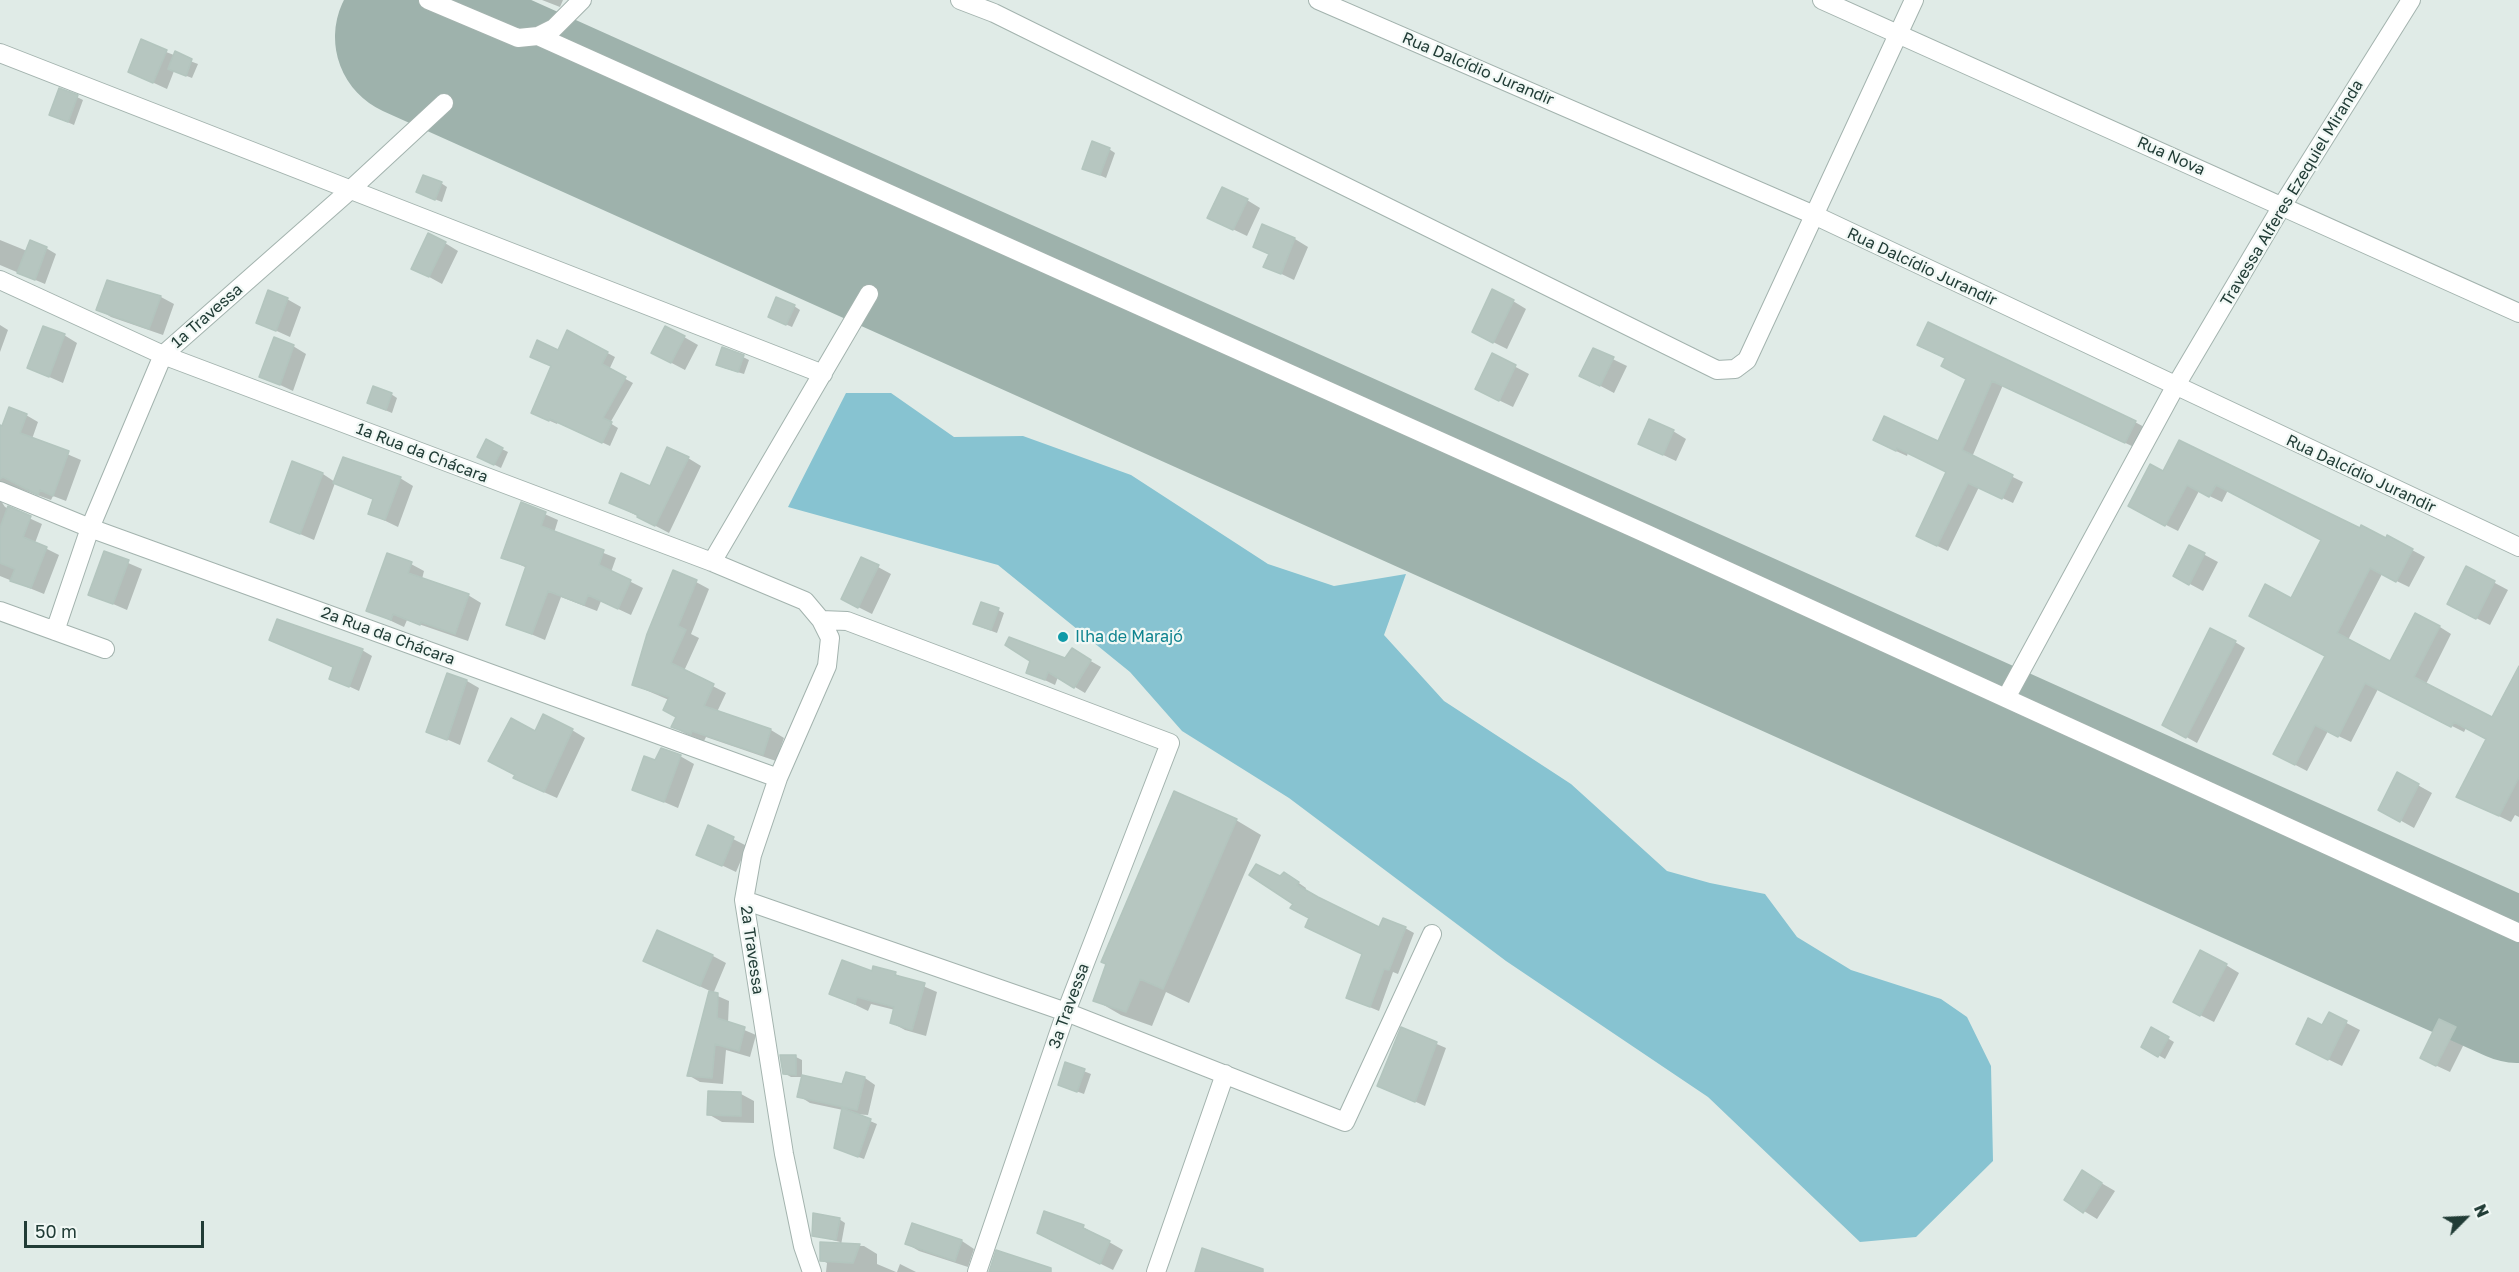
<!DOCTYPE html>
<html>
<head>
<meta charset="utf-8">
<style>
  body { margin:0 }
  #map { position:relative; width:2519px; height:1272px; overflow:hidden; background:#e0ebe7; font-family:"Golos Text",sans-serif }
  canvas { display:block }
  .north { position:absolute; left:2435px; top:1188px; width:60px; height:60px; -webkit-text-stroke:4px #f1f8f5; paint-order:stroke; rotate:66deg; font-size:16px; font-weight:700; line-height:24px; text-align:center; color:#213c36 }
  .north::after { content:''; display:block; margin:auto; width:21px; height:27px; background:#213c36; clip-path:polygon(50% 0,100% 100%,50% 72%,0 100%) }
  .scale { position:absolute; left:24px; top:1221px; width:180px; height:27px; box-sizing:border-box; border:3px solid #213c36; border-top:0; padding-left:8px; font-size:18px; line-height:21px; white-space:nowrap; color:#213c36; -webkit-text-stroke:4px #f1f8f5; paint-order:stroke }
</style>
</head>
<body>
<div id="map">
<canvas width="2519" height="1272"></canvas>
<div class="north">N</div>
<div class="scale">50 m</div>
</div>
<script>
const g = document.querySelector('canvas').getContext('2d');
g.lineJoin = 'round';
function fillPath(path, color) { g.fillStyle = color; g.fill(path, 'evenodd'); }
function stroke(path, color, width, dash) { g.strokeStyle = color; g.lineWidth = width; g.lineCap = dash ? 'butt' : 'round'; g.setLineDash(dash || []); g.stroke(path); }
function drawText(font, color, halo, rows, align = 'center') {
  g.font = font + ' "Golos Text",sans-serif'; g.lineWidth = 4.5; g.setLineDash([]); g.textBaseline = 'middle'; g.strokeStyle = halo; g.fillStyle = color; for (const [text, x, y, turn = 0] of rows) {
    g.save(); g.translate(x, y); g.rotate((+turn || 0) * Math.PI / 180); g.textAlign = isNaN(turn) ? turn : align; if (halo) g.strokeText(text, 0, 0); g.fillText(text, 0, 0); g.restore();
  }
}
const water = new Path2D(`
  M 846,393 L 891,393 L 954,437 L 1023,436 L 1131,475 L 1268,564 L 1334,586 L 1406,574 L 1384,635 L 1444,701 L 1571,784 L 1667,871 L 1710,883 L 1765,894 L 1797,937 L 1851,970 L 1941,999 L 1967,1017 L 1991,1066 L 1993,1161 L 1916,1237 L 1860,1242 L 1708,1097 L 1506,961 L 1289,798 L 1182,731 L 1130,672 L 998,565 L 788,507 Z`);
const shadow = new Path2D(`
  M 542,0 L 563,0 L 560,7 Z
  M 166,52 L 198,64 L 192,78 L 174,71 L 167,89 L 130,72 Z
  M 77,97 L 83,100 L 74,125 L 51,115 Z
  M 1109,149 L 1115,153 L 1106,178 L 1084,168 Z
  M 441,183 L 447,187 L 442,202 L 424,195 Z
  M 1247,200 L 1260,208 L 1247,236 L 1222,224 Z
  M 1295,239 L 1308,247 L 1294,280 L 1265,266 L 1270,255 L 1255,247 Z
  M 0,240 L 27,251 L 46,248 L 56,254 L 45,284 L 0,265 Z
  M 445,243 L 458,251 L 442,284 L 413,268 Z
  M 161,297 L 174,304 L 163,335 L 111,317 L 98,309 Z
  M 287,299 L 301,307 L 290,337 L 257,322 Z
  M 1513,301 L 1526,309 L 1507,349 L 1487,339 Z
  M 794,306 L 800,310 L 792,327 L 776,320 Z
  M 0,325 L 8,330 L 0,352 Z
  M 568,332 L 615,357 L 609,370 L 633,383 L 610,423 L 618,428 L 610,446 L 558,422 L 557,424 L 541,417 L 559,352 Z
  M 64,335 L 77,343 L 63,383 L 29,368 Z
  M 684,337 L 698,345 L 685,370 L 666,360 Z
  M 293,346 L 306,354 L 293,391 L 261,376 Z
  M 1594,350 L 1627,366 L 1614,393 L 1595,383 Z
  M 1493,355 L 1529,374 L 1513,407 L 1490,396 Z
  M 743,357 L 749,360 L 744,374 L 724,368 Z
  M 1943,366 L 2135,422 L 2146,428 L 2136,448 L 2003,385 L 1972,457 L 2023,482 L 2013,503 L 1979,487 L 1948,551 L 1929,542 L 1948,472 L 1908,453 L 1907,456 L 1885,446 L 1938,443 L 1968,379 Z
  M 391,394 L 397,398 L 392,413 L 368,403 Z
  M 26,415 L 38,422 L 32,439 L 81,460 L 66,501 L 53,496 L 51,500 L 12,486 L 1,494 L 1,501 L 5,507 L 42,524 L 35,543 L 59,555 L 44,594 L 0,576 L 0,437 Z
  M 1673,431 L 1686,439 L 1676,461 L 1640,444 Z
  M 2180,442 L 2361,530 L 2386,540 L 2388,537 L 2425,557 L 2409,587 L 2382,574 L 2348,640 L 2390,663 L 2416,615 L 2440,627 L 2451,634 L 2426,684 L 2493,719 L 2519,669 L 2519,817 L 2515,815 L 2511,822 L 2458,796 L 2487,739 L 2466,728 L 2464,732 L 2378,689 L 2351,742 L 2328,731 L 2307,771 L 2286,760 L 2327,656 L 2292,600 L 2323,540 L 2228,490 L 2222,502 L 2199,491 L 2178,531 L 2142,513 Z
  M 502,449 L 508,452 L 501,468 L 485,460 Z
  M 688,458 L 701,466 L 669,533 L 611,502 L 651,488 Z
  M 323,474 L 335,482 L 400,478 L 413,486 L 398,527 L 369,513 L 374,500 L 335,483 L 314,540 L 272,522 Z
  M 522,504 L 558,520 L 554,533 L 616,558 L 611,572 L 643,588 L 631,615 L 601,601 L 597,611 L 561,597 L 545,640 L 507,624 L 527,568 L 503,557 Z
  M 2190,547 L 2218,562 L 2203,591 L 2188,583 Z
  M 105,553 L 142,569 L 127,610 L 90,594 Z
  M 411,564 L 424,571 L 422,579 L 468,595 L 481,603 L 468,641 L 407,620 L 404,627 L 368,610 Z
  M 878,567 L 891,574 L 872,614 L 856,606 Z
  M 2467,568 L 2508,590 L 2490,625 L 2462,611 Z
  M 696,582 L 709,589 L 691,634 L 699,638 L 684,671 L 726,693 L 717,712 L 771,730 L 784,738 L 776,761 L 706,737 L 704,741 L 686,734 L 673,727 L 678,717 L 669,700 L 634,685 Z
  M 998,610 L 1004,613 L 997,633 L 981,627 Z
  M 271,640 L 362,650 L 372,656 L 359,691 L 331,678 L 335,668 Z
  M 2235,642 L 2245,648 L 2197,743 L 2174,730 Z
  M 1082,656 L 1101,667 L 1085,693 L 1058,677 L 1055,685 L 1028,672 Z
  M 467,681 L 479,688 L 460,745 L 428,731 Z
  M 572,730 L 585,738 L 557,798 L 528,785 L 536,733 Z
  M 680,756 L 694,764 L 678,808 L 634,789 L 656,762 Z
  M 2398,774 L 2432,793 L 2414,828 L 2380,809 Z
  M 1236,820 L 1261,835 L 1189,1003 L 1166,992 L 1152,1026 L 1121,1015 L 1095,1000 Z
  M 709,827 L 747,846 L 736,872 L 698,854 Z
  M 1281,878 L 1293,879 L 1306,888 L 1305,891 L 1380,929 L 1405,928 L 1414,933 L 1398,974 L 1393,972 L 1379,1011 L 1348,998 L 1364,954 L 1310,918 L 1295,903 Z
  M 713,956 L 726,963 L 713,994 L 729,1001 L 728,1023 L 756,1035 L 750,1057 L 726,1050 L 723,1084 L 700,1082 L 688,1075 L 710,991 L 645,961 Z
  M 2226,965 L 2239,973 L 2214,1022 L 2188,1009 Z
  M 873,973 L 895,974 L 937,992 L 926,1036 L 905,1030 L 892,1023 L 895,1010 L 871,1004 L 868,1011 L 831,993 Z
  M 2329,1014 L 2360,1030 L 2342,1066 L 2311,1051 Z
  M 2455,1028 L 2468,1036 L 2450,1072 L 2435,1065 Z
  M 1402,1029 L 1446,1048 L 1425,1106 L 1379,1085 Z
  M 2152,1029 L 2174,1042 L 2165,1059 L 2143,1046 Z
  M 796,1057 L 802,1060 L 802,1077 L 844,1086 L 865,1078 L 875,1085 L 868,1115 L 854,1114 L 877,1124 L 864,1159 L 842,1151 L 843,1110 L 810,1103 L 799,1096 L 803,1077 L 791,1077 L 784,1073 Z
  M 1066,1064 L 1091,1074 L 1084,1094 L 1065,1087 Z
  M 709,1092 L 741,1094 L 754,1101 L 754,1123 L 722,1122 L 708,1114 Z
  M 2096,1180 L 2115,1191 L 2097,1219 L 2066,1200 Z
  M 839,1219 L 845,1223 L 841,1245 L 864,1246 L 877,1254 L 877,1264 L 896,1272 L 826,1272 L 827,1263 L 821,1260 L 840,1242 L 814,1235 Z
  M 913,1225 L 962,1241 L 974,1249 L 968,1267 L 919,1251 L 907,1244 Z
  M 1083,1227 L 1123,1250 L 1113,1270 L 1039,1233 Z
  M 900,1264 L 916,1272 L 897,1272 Z`);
const runway = new Path2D(`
  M 416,37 L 2519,982`);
const building = new Path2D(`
  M 141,39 L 167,50 L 153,83 L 128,72 Z
  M 175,51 L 192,59 L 186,76 L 168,69 Z
  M 59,88 L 78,95 L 68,122 L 49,115 Z
  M 1092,141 L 1110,148 L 1100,175 L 1082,169 Z
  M 423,175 L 442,182 L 435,200 L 416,192 Z
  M 1222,187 L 1248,199 L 1233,230 L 1207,218 Z
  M 1262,224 L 1295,238 L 1281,274 L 1263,267 L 1269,254 L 1253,247 Z
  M 428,233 L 446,242 L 429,277 L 411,269 Z
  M 30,240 L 47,247 L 35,280 L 17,273 Z
  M 107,280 L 161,296 L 149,329 L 96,310 Z
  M 1492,289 L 1514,300 L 1493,343 L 1472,332 Z
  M 268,290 L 288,298 L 276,331 L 256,323 Z
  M 776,297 L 795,305 L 786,325 L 768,317 Z
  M 1928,322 L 2136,421 L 2125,443 L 1992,381 L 1962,450 L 2013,475 L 2002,499 L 1968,483 L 1937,546 L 1916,536 L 1946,472 L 1897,448 L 1896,451 L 1873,440 L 1884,416 L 1938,441 L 1966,379 L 1941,366 L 1945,358 L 1917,345 Z
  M 43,326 L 65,334 L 49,377 L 27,368 Z
  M 665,326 L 685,336 L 671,363 L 651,353 Z
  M 567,330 L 608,352 L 602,364 L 626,377 L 603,418 L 612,422 L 602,443 L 550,419 L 549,421 L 531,413 L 551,366 L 530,357 L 537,340 L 558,350 Z
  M 274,337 L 294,345 L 280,385 L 259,377 Z
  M 722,347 L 744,355 L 738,372 L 716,365 Z
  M 1593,348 L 1614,357 L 1600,386 L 1579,376 Z
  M 1492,353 L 1516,365 L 1499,401 L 1475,389 Z
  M 373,386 L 392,393 L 386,410 L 367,403 Z
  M 9,407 L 27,414 L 20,433 L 69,451 L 53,496 L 40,490 L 38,495 L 3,477 L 0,479 L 0,425 L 2,426 Z
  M 1649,419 L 1674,430 L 1663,455 L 1638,444 Z
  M 486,439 L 503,448 L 494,465 L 477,457 Z
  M 2179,440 L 2360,528 L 2361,525 L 2386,538 L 2387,535 L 2413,549 L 2396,582 L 2370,568 L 2337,633 L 2390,661 L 2415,613 L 2440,626 L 2414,677 L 2492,717 L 2519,666 L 2519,777 L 2499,816 L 2456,797 L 2486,739 L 2454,722 L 2451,727 L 2365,683 L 2338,737 L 2315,725 L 2295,765 L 2273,754 L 2325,656 L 2249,616 L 2265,584 L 2291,598 L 2321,540 L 2216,485 L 2209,497 L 2187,485 L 2165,526 L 2128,506 L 2150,464 L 2163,471 Z
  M 667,447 L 689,457 L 655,526 L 637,517 L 638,515 L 609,503 L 621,473 L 650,486 Z
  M 343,457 L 401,477 L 385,520 L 368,514 L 373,499 L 333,483 Z
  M 292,461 L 323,473 L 300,534 L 270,522 Z
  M 521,502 L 546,512 L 541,526 L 604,550 L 599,565 L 631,580 L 618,609 L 588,595 L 584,605 L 548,591 L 532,634 L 506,625 L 526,566 L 501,558 Z
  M 8,506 L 31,516 L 23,537 L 47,547 L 31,588 L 10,581 L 15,569 L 0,563 L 0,528 Z
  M 2189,545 L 2205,553 L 2189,585 L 2173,576 Z
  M 104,551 L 129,560 L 113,604 L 88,595 Z
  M 387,553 L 412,562 L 408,573 L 469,594 L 455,634 L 421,622 L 420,625 L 393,614 L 391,620 L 366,611 Z
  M 861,557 L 879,565 L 858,608 L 841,599 Z
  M 2466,566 L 2495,581 L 2476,619 L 2447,604 Z
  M 673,570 L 697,580 L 678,626 L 686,630 L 671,663 L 714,684 L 704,706 L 771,729 L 763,755 L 692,731 L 691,734 L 671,727 L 676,717 L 663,710 L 669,697 L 632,685 L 647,634 Z
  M 981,602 L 999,608 L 991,630 L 973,624 Z
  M 277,619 L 363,649 L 349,687 L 329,679 L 333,667 L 269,640 Z
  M 2210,628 L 2236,641 L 2186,738 L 2162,725 Z
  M 1009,637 L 1065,658 L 1072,648 L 1091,660 L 1074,688 L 1048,672 L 1045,680 L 1026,673 L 1030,661 L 1005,645 Z
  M 447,673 L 467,680 L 447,740 L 426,732 Z
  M 543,714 L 573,729 L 544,792 L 513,778 L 515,775 L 488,761 L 511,718 L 535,731 Z
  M 661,748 L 681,755 L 664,802 L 632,790 L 644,756 L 655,760 Z
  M 2397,772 L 2419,784 L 2400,822 L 2378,810 Z
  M 1174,791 L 1237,819 L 1163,989 L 1140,979 L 1126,1012 L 1093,1001 L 1106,964 L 1101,962 Z
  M 708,825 L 734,837 L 722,866 L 696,855 Z
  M 1256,864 L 1280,876 L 1284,872 L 1299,882 L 1297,885 L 1318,897 L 1379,927 L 1383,918 L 1406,927 L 1389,970 L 1384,969 L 1370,1007 L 1346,998 L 1362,954 L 1305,927 L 1309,918 L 1290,908 L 1293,904 L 1249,875 Z
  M 657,930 L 713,955 L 700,986 L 643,961 Z
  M 2200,950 L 2227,964 L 2200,1016 L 2173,1002 Z
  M 842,960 L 872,971 L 873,966 L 896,972 L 895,975 L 925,983 L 912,1030 L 890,1023 L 894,1007 L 857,997 L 855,1004 L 829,994 Z
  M 709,991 L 718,993 L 717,1018 L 745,1027 L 739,1051 L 715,1044 L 712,1078 L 687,1076 Z
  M 2329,1012 L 2347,1021 L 2328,1060 L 2296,1044 L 2308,1018 L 2322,1025 Z
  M 2439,1019 L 2456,1027 L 2436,1066 L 2420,1058 Z
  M 1401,1027 L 1437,1042 L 1415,1102 L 1377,1086 Z
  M 2151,1027 L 2169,1037 L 2158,1057 L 2141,1047 Z
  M 780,1055 L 796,1055 L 796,1075 L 783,1074 Z
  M 1065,1062 L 1085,1069 L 1077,1092 L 1058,1085 Z
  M 846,1072 L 865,1077 L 857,1110 L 797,1097 L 802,1075 L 842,1084 Z
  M 708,1091 L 741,1092 L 741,1116 L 707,1115 Z
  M 842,1108 L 871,1119 L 858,1157 L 834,1148 Z
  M 2082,1170 L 2102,1183 L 2083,1213 L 2064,1200 Z
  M 1044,1211 L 1084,1225 L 1083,1228 L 1110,1241 L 1100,1264 L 1037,1233 Z
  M 813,1213 L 840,1218 L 836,1240 L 812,1236 Z
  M 912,1223 L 962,1240 L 955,1261 L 905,1244 Z
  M 820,1242 L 860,1244 L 853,1263 L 820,1261 Z
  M 1202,1248 L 1263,1269 L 1263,1272 L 1195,1272 Z
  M 996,1250 L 1051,1268 L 1051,1272 L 989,1272 Z`);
const minor = new Path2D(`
  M 428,0 L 518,38 L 538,36 L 554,28 L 582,0
  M 960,0 L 994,13 L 1717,370 L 1735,369 L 1747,360 L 1914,0
  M 1318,0 L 1814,215 L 2519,547
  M 1822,0 L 2519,313
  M 538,36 L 1647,534 L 2519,933
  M 0,53 L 823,374
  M 0,280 L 163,355 L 712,562 L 805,601 L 821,620 L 830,638 L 827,666 L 778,778 L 752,855 L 744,900 L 784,1154 L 803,1246 L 812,1272
  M 0,491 L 90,528 L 778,778
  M 712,562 L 869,294
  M 0,611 L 105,649
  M 821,620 L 847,621 L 1170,743 L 1066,1012 L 977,1272
  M 55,631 L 90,528 L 163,355 L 349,191 L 444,103
  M 2006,698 L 2175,387 L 2282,206 L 2411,0
  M 744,900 L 1066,1012 L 1345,1122 L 1432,934
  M 1156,1272 L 1225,1074`);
const markers = [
  [1063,637,6,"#0f9aa8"]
];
const streetNames = [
  ["Rua Dalcídio Jurandir",1478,69,23],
  ["Rua Nova",2171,156,24],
  ["Travessa Alferes Ezequiel Miranda",2292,193,-59],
  ["Rua Dalcídio Jurandir",1922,267,25],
  ["1ª Travessa",207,316,-41],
  ["1ª Rua da Chácara",422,453,21],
  ["Rua Dalcídio Jurandir",2361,474,25],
  ["2ª Rua da Chácara",388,636,20],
  ["2ª Travessa",752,950,82],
  ["3ª Travessa",1069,1006,-70]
];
const cultureNames = [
  ["Ilha de Marajó",1075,637]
];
fillPath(water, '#87c3d1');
fillPath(shadow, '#0003');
stroke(runway, '#9eb2ac', 162);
fillPath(building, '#b6c6c0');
stroke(building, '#b3c5be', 1.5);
stroke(minor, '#a3b3ae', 20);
stroke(minor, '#fff', 18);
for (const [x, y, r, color] of markers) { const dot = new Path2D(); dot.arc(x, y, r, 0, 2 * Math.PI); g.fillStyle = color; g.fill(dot); stroke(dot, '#f1f8f5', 2); }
drawText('16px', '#213c36', '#f1f8f5', streetNames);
drawText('16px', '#0d838f', '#f1f8f5', cultureNames, 'left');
</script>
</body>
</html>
